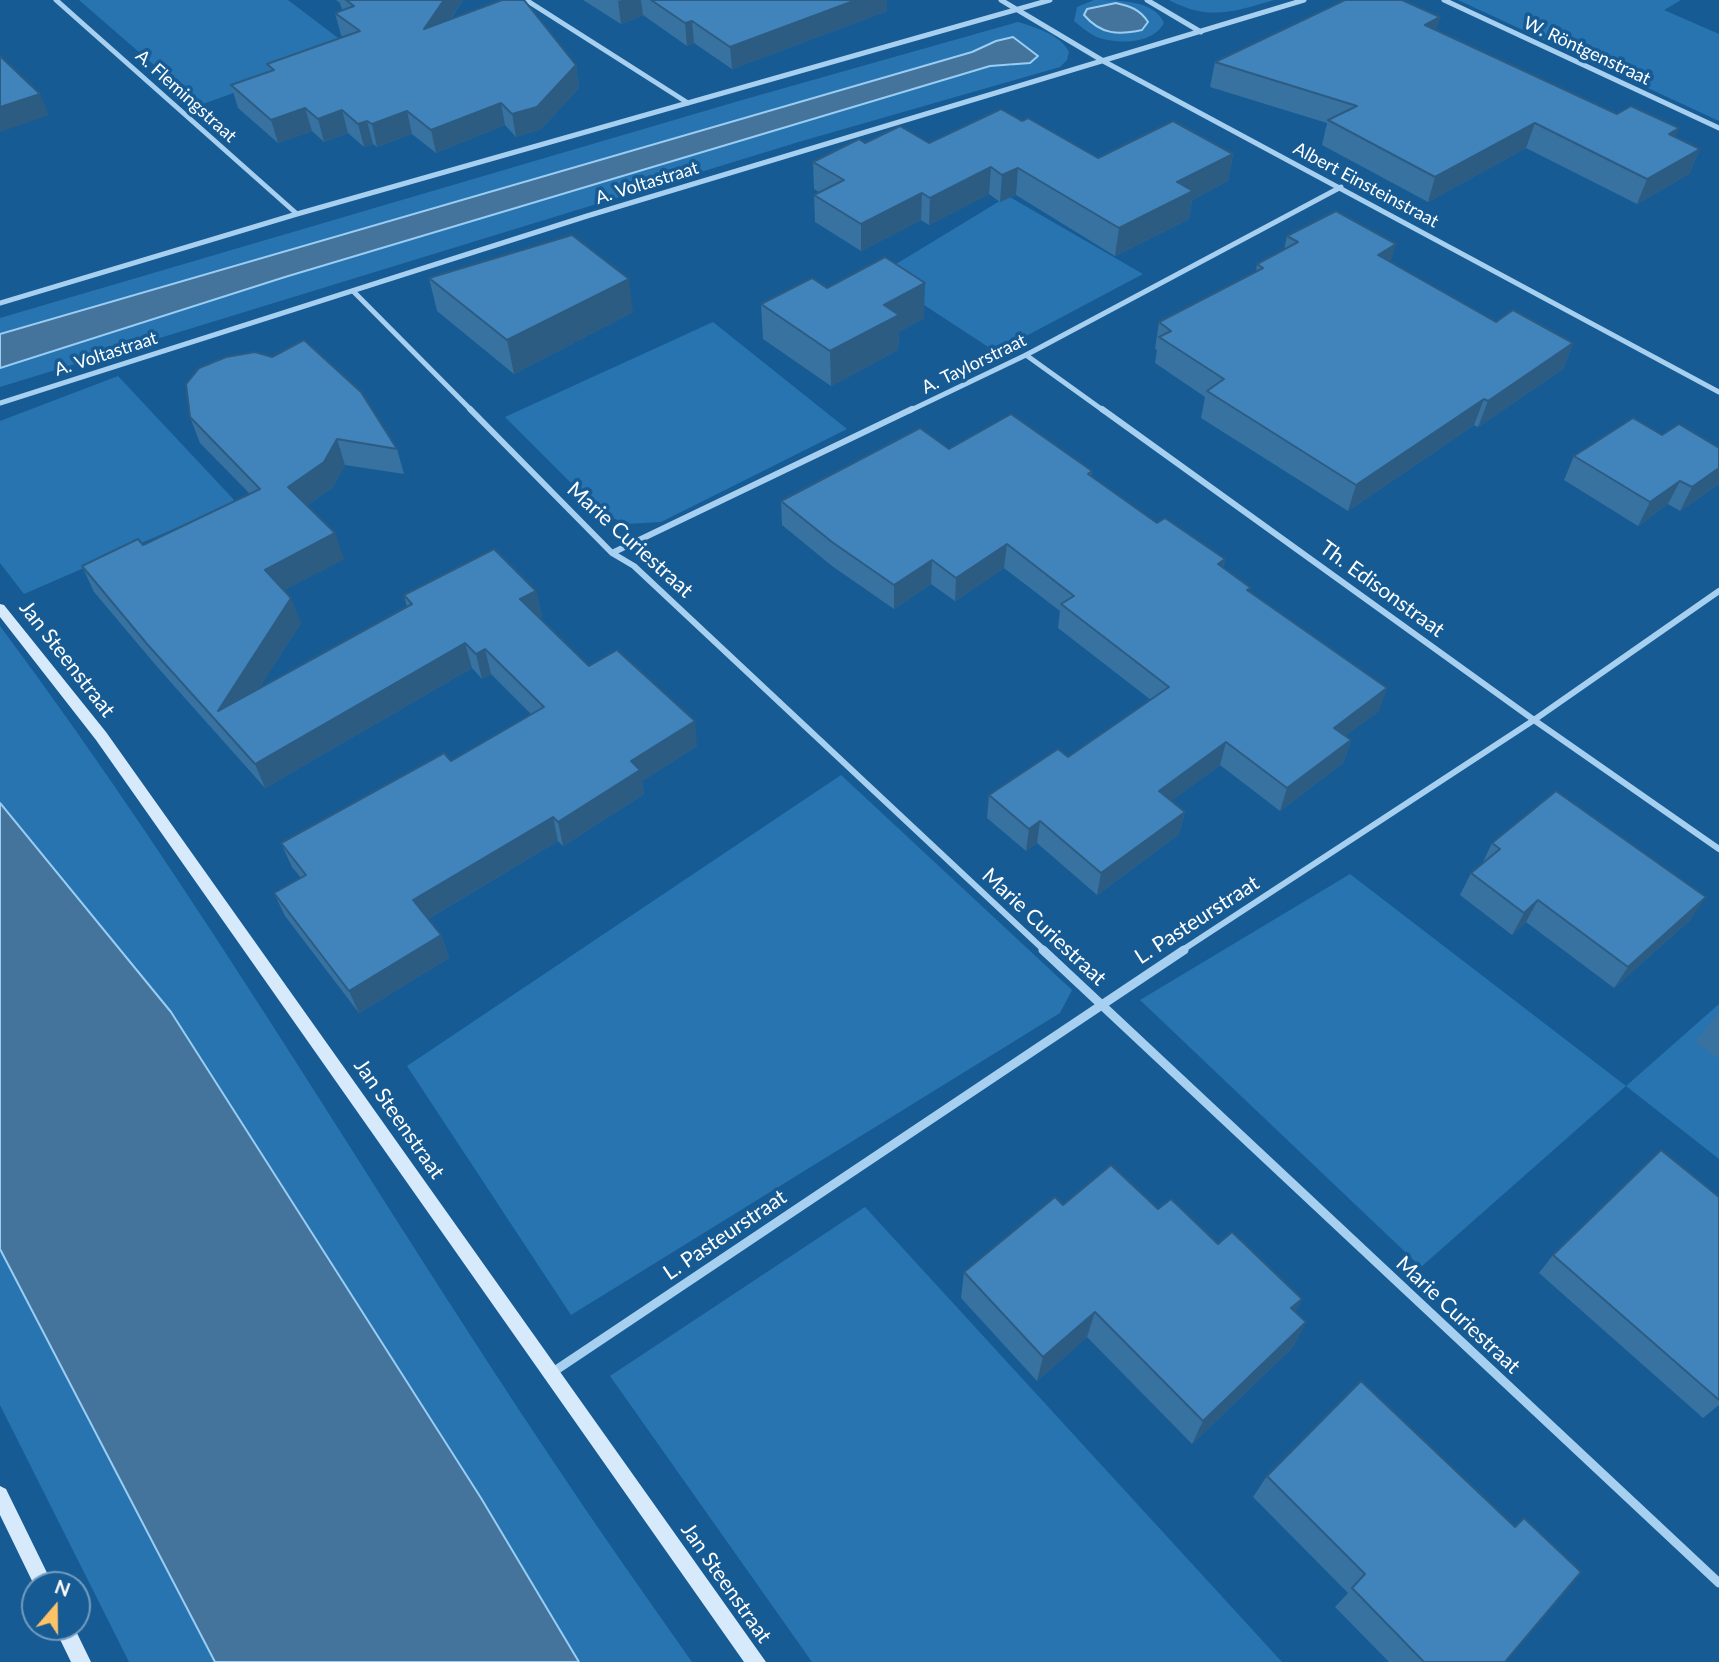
<!DOCTYPE html>
<html>
<head>
<meta charset="utf-8">
<style>
  body { margin:0 }
  #map { position:relative; width:1719px; height:1662px; overflow:hidden; background:#175b94; font-family:Lato,sans-serif }
  canvas { display:block }
  .north { position:absolute; left:21px; top:1571px; width:70px; height:70px; box-sizing:border-box; background:#175b94; border:2px solid #749dbf; border-radius:50%; rotate:20deg; font-size:19px; font-weight:700; line-height:28px; text-align:center; color:#fff }
  .north::after { content:''; display:block; margin:auto; width:24px; height:32px; background:#ffc367; clip-path:polygon(50% 0,100% 100%,50% 72%,0 100%) }
</style>
</head>
<body>
<div id="map">
<canvas width="1719" height="1662"></canvas>
<div class="north">N</div>
</div>
<script>
const g = document.querySelector('canvas').getContext('2d');
g.lineJoin = 'round';
function fillPath(path, color) { g.fillStyle = color; g.fill(path, 'evenodd'); }
function stroke(path, color, width, dash) { g.strokeStyle = color; g.lineWidth = width; g.lineCap = dash ? 'butt' : 'round'; g.setLineDash(dash || []); g.stroke(path); }
function drawText(font, color, halo, rows, align = 'center') {
  g.font = font + ' Lato,sans-serif'; g.lineWidth = 7; g.setLineDash([]); g.textBaseline = 'middle'; g.strokeStyle = halo; g.fillStyle = color; for (const [text, x, y, turn = 0] of rows) {
    g.save(); g.translate(x, y); g.rotate((+turn || 0) * Math.PI / 180); g.textAlign = isNaN(turn) ? turn : align; if (halo) g.strokeText(text, 0, 0); g.fillText(text, 0, 0); g.restore();
  }
}
const green = new Path2D(`
  M 79,0 L 288,0 L 354,50 L 200,105 Z
  M 1094,0 C 1117,0 1155,0 1164,23 C 1153,43 1123,44 1103,39 C 1091,36 1083,28 1074,21 L 1077,7 Z
  M 1169,0 L 1274,0 C 1234,12 1208,21 1169,0 Z
  M 1458,0 L 1681,0 L 1664,10 L 1719,34 L 1719,121 Z
  M 1018,22 C 1035,27 1061,35 1069,52 L 1067,60 L 1060,67 L 802,141 L 0,387 L 0,368 L 285,277 L 990,66 L 1012,66 L 1013,37 L 996,41 L 972,52 L 0,334 L 0,318 L 749,98 Z
  M 1008,196 L 1143,274 L 996,352 L 878,275 Z
  M 713,322 L 847,429 L 661,522 L 625,524 L 598,510 L 505,417 Z
  M 118,376 L 236,502 L 24,594 L 0,563 L 0,421 Z
  M 0,626 C 200,894 367,1183 553,1461 C 598,1529 645,1595 692,1662 L 579,1662 L 481,1498 L 171,1012 L 0,803 Z
  M 841,775 L 1072,990 L 1060,1013 L 571,1315 L 407,1066 Z
  M 1350,874 L 1626,1086 L 1719,1004 L 1719,1159 L 1626,1086 L 1421,1267 L 1140,1000 Z
  M 865,1207 L 1282,1662 L 812,1662 L 610,1376 Z
  M 0,1249 L 215,1662 L 129,1662 L 0,1405 Z`);
const water = new Path2D(`
  M 1116,3 C 1129,6 1140,9 1148,22 L 1142,30 C 1119,35 1101,35 1084,15 L 1087,9 Z
  M 1013,37 L 1038,56 L 1030,63 L 990,66 L 285,277 L 0,368 L 0,334 L 972,52 L 996,41 Z
  M 0,803 L 171,1012 L 481,1498 L 579,1662 L 215,1662 L 0,1249 Z`);
const streetFar2 = new Path2D(`
  M 56,0 L 297,214
  M 526,0 L 688,103
  M 1001,0 L 1105,62 L 1719,392
  M 1147,0 L 1201,32
  M 1444,0 L 1719,128
  M 353,291 L 472,411
  M 0,303 L 297,214 L 1050,0
  M 1026,355 L 1104,411
  M 0,403 L 587,216 L 1304,0
  M 909,411 L 1026,355 L 1341,187`);
const streetFar1 = new Path2D(`
  M 470,409 L 612,553 L 634,566 L 1045,951
  M 1102,409 L 1534,720 L 1719,849
  M 612,553 L 912,409
  M 1181,951 L 1534,720 L 1719,591`);
const street = new Path2D(`
  M 1043,950 L 1719,1583
  M 553,1372 L 1184,950`);
const secondary = new Path2D(`
  M 0,604 L 4,605 L 106,732 L 766,1662 L 744,1662 L 96,740 L 0,617 Z
  M 0,1486 L 6,1489 L 53,1585 L 35,1585 L 35,1587 L 0,1515 Z
  M 54,1627 L 74,1627 L 91,1662 L 71,1662 Z`);
const wall = new Path2D(`
  M 336,0 L 463,0 L 451,19 L 576,65 L 579,88 L 541,129 L 516,137 L 505,125 L 436,153 L 412,134 L 377,147 L 373,144 L 364,147 L 348,133 L 324,142 L 312,131 L 278,143 L 238,108 L 231,85 L 269,71 L 267,64 L 344,37 L 341,35 L 335,13 L 342,10 L 340,3 Z
  M 583,0 L 887,0 L 887,11 L 732,69 L 694,43 L 687,46 L 643,15 L 621,24 Z
  M 1440,17 L 1436,30 L 1617,114 L 1676,137 L 1700,149 L 1689,174 L 1637,204 L 1526,148 L 1428,202 L 1322,145 L 1327,123 L 1210,87 L 1215,62 Z
  M 1022,121 L 1098,158 L 1233,154 L 1228,181 L 1192,200 L 1189,219 L 1115,256 L 1016,195 L 1000,202 L 989,194 L 929,225 L 921,220 L 861,251 L 815,222 L 814,195 L 819,192 L 814,189 L 813,162 L 865,143 L 929,143 Z
  M 1287,236 L 1391,262 L 1496,322 L 1573,343 L 1563,369 L 1478,427 L 1474,425 L 1348,511 L 1201,418 L 1205,397 L 1155,363 L 1157,350 L 1155,349 L 1159,322 L 1256,272 L 1257,264 L 1284,250 Z
  M 429,278 L 633,312 L 514,374 L 437,311 Z
  M 827,288 L 924,318 L 899,332 L 898,350 L 831,386 L 763,339 L 761,304 Z
  M 190,417 L 397,449 L 404,474 L 345,465 L 332,488 L 307,505 L 344,559 L 284,590 L 301,623 L 259,688 L 407,607 L 404,595 L 536,591 L 542,617 L 539,618 L 589,666 L 697,746 L 642,781 L 644,794 L 563,846 L 558,841 L 428,919 L 441,935 L 449,958 L 359,1013 L 285,916 L 274,893 L 301,878 L 292,867 L 281,843 L 451,761 L 531,714 L 491,674 L 482,679 L 472,668 L 265,788 L 159,669 L 94,592 L 82,566 L 143,545 L 250,494 L 200,443 Z
  M 1662,435 L 1719,448 L 1719,484 L 1680,511 L 1668,504 L 1638,526 L 1564,480 L 1574,456 Z
  M 949,449 L 1092,471 L 1091,476 L 1157,523 L 1225,559 L 1223,568 L 1379,711 L 1345,736 L 1351,740 L 1343,763 L 1280,811 L 1220,765 L 1171,801 L 1185,812 L 1179,834 L 1097,895 L 1037,843 L 1026,851 L 987,818 L 989,795 L 1068,757 L 1151,700 L 1058,628 L 1060,611 L 1004,568 L 955,601 L 931,584 L 894,609 L 832,566 L 782,525 L 781,501 Z
  M 1492,843 L 1691,919 L 1614,988 L 1526,922 L 1512,935 L 1460,895 L 1471,873 L 1482,864 Z
  M 1719,1011 L 1719,1059 L 1695,1042 Z
  M 1719,1197 L 1719,1405 L 1703,1418 L 1539,1273 L 1553,1255 Z
  M 1158,1209 L 1218,1244 L 1302,1299 L 1295,1312 L 1306,1322 L 1293,1347 L 1192,1444 L 1087,1337 L 1037,1381 L 961,1298 L 964,1272 Z
  M 1267,1476 L 1514,1526 L 1524,1518 L 1505,1662 L 1389,1662 L 1335,1607 L 1348,1593 L 1253,1497 Z`);
const shadedWall = new Path2D(`
  M 444,0 L 463,0 L 429,51 L 424,29 Z
  M 622,0 L 641,0 L 643,15 L 621,24 L 618,1 Z
  M 856,0 L 887,0 L 887,11 L 732,69 L 730,47 Z
  M 1440,17 L 1433,42 L 1425,25 Z
  M 692,21 L 694,43 L 687,46 L 685,23 Z
  M 576,65 L 579,88 L 541,129 L 516,137 L 512,114 Z
  M 40,94 L 49,115 L 0,132 L 0,107 Z
  M 501,103 L 505,125 L 436,153 L 431,130 Z
  M 305,108 L 312,131 L 278,143 L 271,120 Z
  M 342,110 L 348,133 L 324,142 L 318,119 Z
  M 407,111 L 412,134 L 377,147 L 372,124 Z
  M 367,121 L 373,144 L 364,147 L 358,124 Z
  M 1535,123 L 1526,148 L 1428,202 L 1435,177 Z
  M 1679,128 L 1669,153 L 1669,134 Z
  M 1700,149 L 1689,174 L 1637,204 L 1647,179 Z
  M 1233,154 L 1228,181 L 1192,200 L 1189,219 L 1115,256 L 1119,228 L 1177,182 Z
  M 991,167 L 989,194 L 929,225 L 930,198 Z
  M 1018,168 L 1016,195 L 1000,202 L 1002,175 Z
  M 922,193 L 921,220 L 861,251 L 861,224 Z
  M 1396,244 L 1388,271 L 1378,255 Z
  M 629,279 L 633,312 L 514,374 L 507,340 Z
  M 925,283 L 924,318 L 899,332 L 898,350 L 831,386 L 830,351 L 884,305 Z
  M 1573,343 L 1563,369 L 1478,427 L 1488,401 Z
  M 1484,399 L 1474,425 L 1348,511 L 1356,485 Z
  M 337,439 L 345,465 L 332,488 L 297,512 L 288,487 Z
  M 1719,468 L 1719,484 L 1680,511 L 1692,487 Z
  M 1680,481 L 1668,504 L 1638,526 L 1650,502 Z
  M 335,533 L 344,559 L 275,595 L 265,570 Z
  M 1007,544 L 1004,568 L 955,601 L 956,578 Z
  M 1225,559 L 1219,583 L 1218,564 Z
  M 932,560 L 931,584 L 894,609 L 894,585 Z
  M 536,591 L 542,617 L 526,625 L 520,599 Z
  M 291,598 L 301,623 L 229,735 L 218,711 Z
  M 465,643 L 472,668 L 265,788 L 255,764 Z
  M 485,649 L 491,674 L 482,679 L 476,654 Z
  M 1387,688 L 1379,711 L 1326,751 L 1334,728 Z
  M 695,721 L 697,746 L 642,781 L 644,794 L 563,846 L 558,822 L 631,761 Z
  M 1351,740 L 1343,763 L 1280,811 L 1287,788 Z
  M 1226,742 L 1220,765 L 1154,814 L 1159,791 Z
  M 1185,812 L 1179,834 L 1097,895 L 1101,873 Z
  M 553,817 L 558,841 L 421,923 L 413,900 Z
  M 1040,821 L 1037,843 L 1026,851 L 1029,829 Z
  M 1706,897 L 1691,919 L 1614,988 L 1628,967 Z
  M 1538,900 L 1526,922 L 1512,935 L 1524,913 Z
  M 441,935 L 449,958 L 359,1013 L 349,991 Z
  M 1302,1299 L 1289,1324 L 1291,1308 Z
  M 1095,1312 L 1087,1337 L 1037,1381 L 1043,1357 Z
  M 1306,1322 L 1293,1347 L 1192,1444 L 1203,1421 Z`);
const building = new Path2D(`
  M 346,0 L 444,0 L 424,29 L 502,0 L 524,0 L 576,65 L 537,107 L 512,114 L 501,103 L 431,130 L 407,111 L 372,124 L 367,121 L 358,124 L 342,110 L 318,119 L 305,108 L 271,120 L 231,85 L 274,70 L 267,64 L 360,31 L 335,13 L 354,6 Z
  M 651,0 L 856,0 L 730,47 L 692,21 L 685,23 Z
  M 1345,0 L 1402,0 L 1440,17 L 1425,25 L 1617,114 L 1631,106 L 1679,128 L 1669,134 L 1700,149 L 1647,179 L 1535,123 L 1435,177 L 1328,120 L 1357,106 L 1215,62 Z
  M 0,56 L 40,94 L 0,107 Z
  M 1001,109 L 1022,121 L 1028,118 L 1098,158 L 1173,121 L 1233,154 L 1177,182 L 1193,191 L 1119,228 L 1018,168 L 1002,175 L 991,167 L 930,198 L 922,193 L 861,224 L 814,195 L 844,180 L 813,162 L 859,139 L 865,143 L 900,126 L 929,143 Z
  M 1336,211 L 1396,244 L 1378,255 L 1496,322 L 1513,310 L 1573,343 L 1488,401 L 1484,399 L 1356,485 L 1207,391 L 1224,379 L 1159,337 L 1171,331 L 1159,322 L 1263,268 L 1257,264 L 1298,242 L 1287,236 Z
  M 572,235 L 629,279 L 507,340 L 429,278 Z
  M 885,257 L 925,283 L 884,305 L 899,315 L 830,351 L 761,304 L 812,278 L 827,288 Z
  M 304,340 L 361,392 L 397,449 L 337,439 L 324,462 L 288,487 L 335,533 L 265,570 L 291,598 L 218,711 L 412,604 L 404,595 L 494,549 L 536,591 L 520,599 L 589,666 L 617,650 L 695,721 L 631,761 L 640,770 L 558,822 L 553,817 L 413,900 L 441,935 L 349,991 L 274,893 L 306,875 L 281,843 L 444,753 L 451,761 L 544,707 L 485,649 L 476,654 L 465,643 L 255,764 L 147,644 L 82,566 L 138,539 L 143,545 L 260,489 L 190,417 L 186,384 L 199,368 L 226,357 L 255,352 L 272,357 Z
  M 1011,414 L 1092,471 L 1088,474 L 1157,523 L 1165,518 L 1225,559 L 1218,564 L 1251,588 L 1247,590 L 1387,688 L 1334,728 L 1351,740 L 1287,788 L 1226,742 L 1159,791 L 1185,812 L 1101,873 L 1040,821 L 1029,829 L 989,795 L 1058,749 L 1068,757 L 1169,687 L 1061,604 L 1074,596 L 1007,544 L 956,578 L 932,560 L 894,585 L 832,542 L 781,501 L 920,428 L 949,449 Z
  M 1633,418 L 1662,435 L 1679,424 L 1719,448 L 1719,468 L 1692,487 L 1680,481 L 1650,502 L 1574,456 Z
  M 1556,791 L 1706,897 L 1628,967 L 1538,900 L 1524,913 L 1471,873 L 1500,849 L 1492,843 Z
  M 1661,1150 L 1719,1197 L 1719,1400 L 1553,1255 Z
  M 1111,1165 L 1158,1209 L 1171,1199 L 1218,1244 L 1232,1232 L 1302,1299 L 1291,1308 L 1306,1322 L 1203,1421 L 1095,1312 L 1043,1357 L 964,1272 L 1055,1197 L 1063,1205 Z
  M 1361,1381 L 1515,1527 L 1524,1518 L 1581,1572 L 1505,1662 L 1424,1662 L 1352,1588 L 1365,1574 L 1267,1476 Z`);
const farStreetnames = [
  ["W. Röntgenstraat",1587,51,25],
  ["A. Flemingstraat",186,96,42],
  ["A. Voltastraat",647,183,-17],
  ["Albert Einsteinstraat",1366,185,28],
  ["A. Voltastraat",106,354,-18],
  ["A. Taylorstraat",974,364,-26]
];
const streetNames = [
  ["Marie Curiestraat",630,540,42],
  ["Th. Edisonstraat",1382,589,36],
  ["Jan Steenstraat",67,659,52],
  ["L. Pasteurstraat",1197,920,-33],
  ["Marie Curiestraat",1044,927,43],
  ["Jan Steenstraat",399,1119,55],
  ["L. Pasteurstraat",725,1235,-34],
  ["Marie Curiestraat",1458,1315,43],
  ["Jan Steenstraat",726,1583,55]
];
fillPath(green, '#2774b0');
fillPath(water, '#44739c');
stroke(water, '#9acdf3', 2);
stroke(streetFar2, '#a7d0f0', 5);
stroke(streetFar1, '#a7d0f0', 6);
stroke(street, '#a7d0f0', 9);
fillPath(secondary, '#d6eafb');
fillPath(wall, '#3772a1');
fillPath(shadedWall, '#2d5c83');
fillPath(building, '#4084bb');
stroke(building, '#2d5c83', 2);
drawText('18px', '#fff', '#175b94', farStreetnames);
drawText('21px', '#fff', '#175b94', streetNames);
</script>
</body>
</html>
